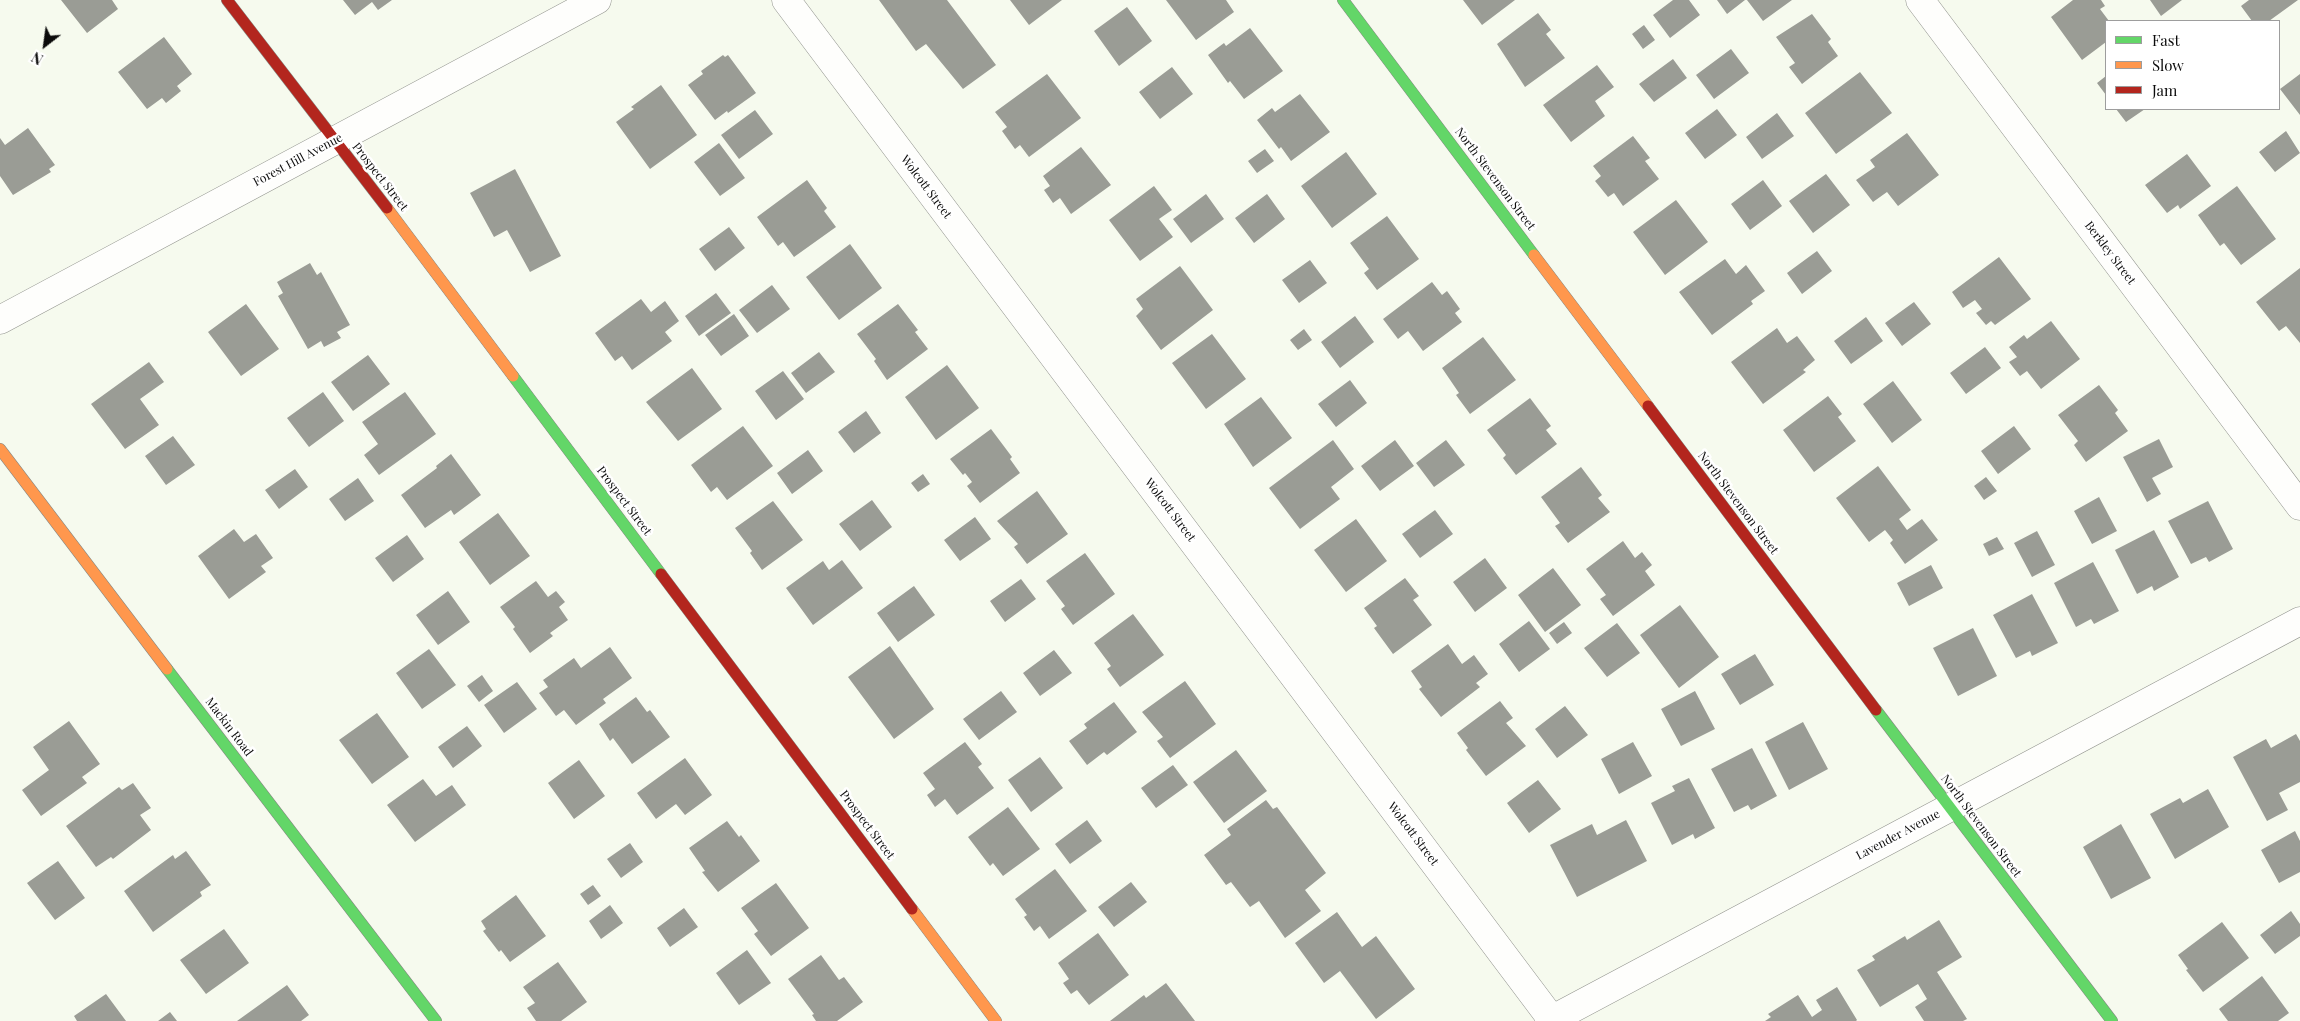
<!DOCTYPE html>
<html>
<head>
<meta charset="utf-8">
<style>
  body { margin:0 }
  #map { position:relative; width:2300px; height:1021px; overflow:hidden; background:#f6faee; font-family:"Playfair Display",serif }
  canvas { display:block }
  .legend { position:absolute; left:2105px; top:20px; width:175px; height:90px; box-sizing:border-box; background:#fff; border:1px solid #9d9d9d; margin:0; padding:6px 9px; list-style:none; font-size:15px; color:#0b0b0b }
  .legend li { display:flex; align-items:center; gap:10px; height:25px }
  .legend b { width:25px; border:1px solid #9d9d9d }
  .north { position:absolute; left:20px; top:20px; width:50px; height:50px; -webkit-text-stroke:4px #fff; paint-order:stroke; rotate:210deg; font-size:14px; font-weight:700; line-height:20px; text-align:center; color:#0b0b0b }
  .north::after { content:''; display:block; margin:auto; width:18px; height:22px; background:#0b0b0b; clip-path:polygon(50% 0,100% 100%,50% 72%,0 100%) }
</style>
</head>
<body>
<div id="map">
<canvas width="2300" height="1021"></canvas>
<ul class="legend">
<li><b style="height:6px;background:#63d668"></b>Fast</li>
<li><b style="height:6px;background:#ff974d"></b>Slow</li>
<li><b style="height:6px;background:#b3261e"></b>Jam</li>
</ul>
<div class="north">N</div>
</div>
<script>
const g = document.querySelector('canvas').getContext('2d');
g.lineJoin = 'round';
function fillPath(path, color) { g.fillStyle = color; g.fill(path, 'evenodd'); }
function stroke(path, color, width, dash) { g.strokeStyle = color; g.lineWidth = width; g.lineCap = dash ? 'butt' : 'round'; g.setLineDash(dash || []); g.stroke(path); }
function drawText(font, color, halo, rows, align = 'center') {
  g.font = font + ' "Playfair Display",serif'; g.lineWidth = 5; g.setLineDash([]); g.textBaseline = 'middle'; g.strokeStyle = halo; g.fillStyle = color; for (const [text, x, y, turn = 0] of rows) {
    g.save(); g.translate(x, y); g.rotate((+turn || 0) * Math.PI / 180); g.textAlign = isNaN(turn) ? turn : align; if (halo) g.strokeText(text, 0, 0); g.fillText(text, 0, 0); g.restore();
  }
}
const building = new Path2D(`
  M 61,0 L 112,0 L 118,9 L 87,33 Z
  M 343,0 L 392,0 L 378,10 L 372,2 L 355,15 Z
  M 879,0 L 947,0 L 996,65 L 963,89 L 926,44 L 916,51 Z
  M 1010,0 L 1062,0 L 1029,25 Z
  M 1166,0 L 1226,0 L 1234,12 L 1196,40 Z
  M 1463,0 L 1515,0 L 1482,25 Z
  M 1673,0 L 1689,0 L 1700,15 L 1670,38 L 1653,15 Z
  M 1717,0 L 1745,0 L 1727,14 Z
  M 1747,0 L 1792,0 L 1763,21 Z
  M 2073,0 L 2101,0 L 2105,6 L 2100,9 L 2109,21 L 2106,21 L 2106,42 L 2082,60 L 2051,17 Z
  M 2150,0 L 2182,0 L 2161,16 Z
  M 2249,0 L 2298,0 L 2269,21 L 2252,21 L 2241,6 Z
  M 1127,7 L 1152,41 L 1119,66 L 1094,31 Z
  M 1538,13 L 1551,30 L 1546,34 L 1565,58 L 1525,87 L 1497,44 Z
  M 1812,14 L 1831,39 L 1828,42 L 1838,56 L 1802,84 L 1789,67 L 1795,63 L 1776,37 Z
  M 1644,25 L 1655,40 L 1643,49 L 1632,34 Z
  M 1250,28 L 1283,71 L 1244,99 L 1230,81 L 1228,83 L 1208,55 L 1224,43 L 1226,46 Z
  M 164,37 L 192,74 L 177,86 L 181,91 L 166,103 L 162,98 L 147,109 L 118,72 Z
  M 1731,49 L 1749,73 L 1714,99 L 1696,75 Z
  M 723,55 L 725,57 L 728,55 L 756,93 L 728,113 L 727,111 L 715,120 L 688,85 L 703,74 L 701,71 Z
  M 1673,59 L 1687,78 L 1654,102 L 1639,84 Z
  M 1597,65 L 1614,87 L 1595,101 L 1605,116 L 1571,142 L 1543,105 Z
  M 1172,67 L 1193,94 L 1160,119 L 1139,92 Z
  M 1860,72 L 1892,113 L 1836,154 L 1805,113 Z
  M 1047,74 L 1081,118 L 1029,157 L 1020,145 L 1015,149 L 1002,131 L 1007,127 L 995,112 Z
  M 2300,74 L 2300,115 L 2280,89 Z
  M 2106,76 L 2106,95 L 2097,83 Z
  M 661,85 L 697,135 L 650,169 L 616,122 L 634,109 L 631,107 Z
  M 1300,94 L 1330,132 L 1291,161 L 1281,147 L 1279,149 L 1257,120 L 1272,108 L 1275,112 Z
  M 1717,109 L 1737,135 L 1705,159 L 1685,133 Z
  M 2116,109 L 2145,109 L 2126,122 Z
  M 755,110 L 773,134 L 739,159 L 721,135 Z
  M 1777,113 L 1794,136 L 1762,159 L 1746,137 Z
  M 28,128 L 55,165 L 49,169 L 51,172 L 13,195 L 0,176 L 0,138 L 5,145 Z
  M 2286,131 L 2300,153 L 2275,172 L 2259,152 Z
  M 1907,133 L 1939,175 L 1898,206 L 1887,192 L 1873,202 L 1856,180 L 1875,167 L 1870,160 Z
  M 1633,136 L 1650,158 L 1645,161 L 1659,179 L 1623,206 L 1614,193 L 1608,197 L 1595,181 L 1601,176 L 1593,166 Z
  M 719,143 L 745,178 L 720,196 L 694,162 Z
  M 1081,147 L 1111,185 L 1071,214 L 1060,198 L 1053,203 L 1044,190 L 1050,186 L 1043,176 Z
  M 1265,149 L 1274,161 L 1257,173 L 1248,161 Z
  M 1346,152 L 1377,194 L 1332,228 L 1301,186 Z
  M 2187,154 L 2211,186 L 2180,209 L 2178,205 L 2167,213 L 2145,185 Z
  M 515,169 L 561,256 L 530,272 L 507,230 L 494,237 L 470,193 Z
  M 1826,174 L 1850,205 L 1813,233 L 1789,201 Z
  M 807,180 L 827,208 L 824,211 L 836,227 L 794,257 L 783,242 L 778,246 L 757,217 Z
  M 1763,180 L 1782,206 L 1750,230 L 1731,204 Z
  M 1154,186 L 1172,210 L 1159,219 L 1173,237 L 1140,261 L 1109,220 Z
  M 2237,186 L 2276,239 L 2241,265 L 2224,243 L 2220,246 L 2198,215 Z
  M 1206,194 L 1224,219 L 1191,243 L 1173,219 Z
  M 1267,194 L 1285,219 L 1254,243 L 1235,218 Z
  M 1676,200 L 1708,242 L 1665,275 L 1633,232 Z
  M 1387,216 L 1419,259 L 1377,290 L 1364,273 L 1369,269 L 1350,243 Z
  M 729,227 L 745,248 L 715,271 L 699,249 Z
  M 850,244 L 882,288 L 839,320 L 806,277 Z
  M 1817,251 L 1832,271 L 1802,294 L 1787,273 Z
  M 1999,257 L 2031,299 L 1995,325 L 1991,321 L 1986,325 L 1976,313 L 1982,309 L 1975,300 L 1963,308 L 1952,292 Z
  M 1725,259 L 1736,274 L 1746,265 L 1765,291 L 1751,301 L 1753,304 L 1712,335 L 1679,292 Z
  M 1310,260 L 1327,283 L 1299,303 L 1282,280 Z
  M 310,263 L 317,275 L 321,272 L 350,325 L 337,332 L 341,338 L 324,347 L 321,341 L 308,349 L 278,296 L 283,293 L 277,282 Z
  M 1180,266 L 1213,310 L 1161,350 L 1136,316 L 1143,309 L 1136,299 Z
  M 2300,268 L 2300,343 L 2286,326 L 2279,331 L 2256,302 Z
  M 1432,282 L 1442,295 L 1447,291 L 1460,309 L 1455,313 L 1462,322 L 1423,351 L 1408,331 L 1398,339 L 1383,319 Z
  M 772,285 L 790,309 L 757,333 L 739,310 Z
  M 716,293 L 731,313 L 699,336 L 685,316 Z
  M 641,299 L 651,312 L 665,301 L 679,321 L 665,332 L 672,341 L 632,370 L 622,356 L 615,361 L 595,333 Z
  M 1914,302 L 1931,324 L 1902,346 L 1885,323 Z
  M 246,304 L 279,349 L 241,376 L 208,332 Z
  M 898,304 L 918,330 L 915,332 L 928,349 L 887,380 L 874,361 L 876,359 L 857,334 Z
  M 734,314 L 749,336 L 721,356 L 705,335 Z
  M 1355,316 L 1374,342 L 1340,368 L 1321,342 Z
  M 1866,317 L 1883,341 L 1851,364 L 1834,341 Z
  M 2051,321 L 2080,359 L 2041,389 L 2027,371 L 2020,376 L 2009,362 L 2017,357 L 2009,347 L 2024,335 L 2027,339 Z
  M 1777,328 L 1787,343 L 1797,336 L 1815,360 L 1803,370 L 1806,372 L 1763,404 L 1731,362 Z
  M 1304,329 L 1312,340 L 1298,350 L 1290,340 Z
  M 1212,334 L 1246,379 L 1206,409 L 1172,363 Z
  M 1483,337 L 1516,380 L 1470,414 L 1456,395 L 1459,393 L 1442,368 Z
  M 1985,347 L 2001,368 L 1966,394 L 1950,373 Z
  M 819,352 L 835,372 L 806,393 L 791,373 Z
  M 368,355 L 390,384 L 353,411 L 331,382 Z
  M 149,362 L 164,382 L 140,399 L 159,425 L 125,449 L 91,404 Z
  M 947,365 L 979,408 L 936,440 L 905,397 Z
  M 692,368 L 722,409 L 678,441 L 646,402 Z
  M 783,371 L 804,399 L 776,420 L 755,391 Z
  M 1350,380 L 1367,403 L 1336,427 L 1318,404 Z
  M 1893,381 L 1922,420 L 1892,443 L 1863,404 Z
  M 2099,385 L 2118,410 L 2115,413 L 2128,431 L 2086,462 L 2074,445 L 2078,441 L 2058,415 Z
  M 323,392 L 344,421 L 309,447 L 287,418 Z
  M 405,392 L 436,434 L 379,475 L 364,455 L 378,444 L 362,422 Z
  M 1828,396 L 1842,414 L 1838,417 L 1856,441 L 1814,472 L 1783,430 Z
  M 1261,397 L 1292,438 L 1253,467 L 1224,424 Z
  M 1530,398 L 1551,426 L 1546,430 L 1557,444 L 1516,475 L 1503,458 L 1506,455 L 1487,430 Z
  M 866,411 L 881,433 L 854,453 L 838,432 Z
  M 743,426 L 773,466 L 727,500 L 717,487 L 711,492 L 691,465 Z
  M 2014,426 L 2031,449 L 1998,474 L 1981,451 Z
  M 991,429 L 1012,457 L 1010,459 L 1020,473 L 980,503 L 967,486 L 972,482 L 965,473 L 963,475 L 950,459 Z
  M 173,436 L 195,465 L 166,485 L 145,456 Z
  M 2159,439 L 2173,467 L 2152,478 L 2161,494 L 2147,502 L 2123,457 Z
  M 1333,440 L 1354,469 L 1331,487 L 1340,499 L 1300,529 L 1269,488 Z
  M 1395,440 L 1414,466 L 1380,491 L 1361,466 Z
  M 1446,440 L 1465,465 L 1434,487 L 1416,463 Z
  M 808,450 L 823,471 L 792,494 L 777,473 Z
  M 451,454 L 481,495 L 454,515 L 451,510 L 425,528 L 401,495 L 437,468 L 436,466 Z
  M 1878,466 L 1911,510 L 1899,519 L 1907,530 L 1922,519 L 1938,540 L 1905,564 L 1890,543 L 1893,540 L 1885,530 L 1869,542 L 1836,498 Z
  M 1581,467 L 1602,495 L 1598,498 L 1610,512 L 1568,543 L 1555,526 L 1560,523 L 1541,497 Z
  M 295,469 L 308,487 L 279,509 L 265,490 Z
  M 923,474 L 930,484 L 918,492 L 911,483 Z
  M 1986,477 L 1997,491 L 1984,500 L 1974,486 Z
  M 358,478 L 374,501 L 345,521 L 329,499 Z
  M 1037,491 L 1068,534 L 1027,564 L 1014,547 L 1018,544 L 997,521 Z
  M 2099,497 L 2117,531 L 2092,544 L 2074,511 Z
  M 872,500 L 892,527 L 860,551 L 839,524 Z
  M 773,501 L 803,540 L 762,570 L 750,553 L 752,551 L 735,528 Z
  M 2208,501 L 2233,549 L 2209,562 L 2206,557 L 2191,564 L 2168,521 Z
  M 1435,510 L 1453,534 L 1420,558 L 1402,534 Z
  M 498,513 L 530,556 L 490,585 L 459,542 Z
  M 975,517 L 991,539 L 960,561 L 944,540 Z
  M 1356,519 L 1387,561 L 1346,592 L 1314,550 Z
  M 234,529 L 244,542 L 256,534 L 273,558 L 261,566 L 266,572 L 229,599 L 198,556 Z
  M 2154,530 L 2179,577 L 2154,591 L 2152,586 L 2137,594 L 2115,550 Z
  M 2037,531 L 2055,565 L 2032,577 L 2014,543 Z
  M 407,535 L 424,559 L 393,582 L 375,558 Z
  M 1997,537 L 2004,549 L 1989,556 L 1983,544 Z
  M 1623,541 L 1635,558 L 1642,552 L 1652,565 L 1645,571 L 1655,585 L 1613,616 L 1600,599 L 1606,595 L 1586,569 Z
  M 1085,553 L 1115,594 L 1073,625 L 1061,609 L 1065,606 L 1046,581 Z
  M 1485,558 L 1507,588 L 1475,612 L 1453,582 Z
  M 842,560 L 863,588 L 813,625 L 786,588 L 823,561 L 829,570 Z
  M 2093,562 L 2119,611 L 2094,624 L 2091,619 L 2076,627 L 2054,583 Z
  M 1931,565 L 1943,588 L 1909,606 L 1897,583 Z
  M 1553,568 L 1581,605 L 1545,632 L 1518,595 Z
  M 1405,578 L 1419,596 L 1413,600 L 1432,625 L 1393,654 L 1374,628 L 1377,626 L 1364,608 Z
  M 1021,579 L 1036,599 L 1005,622 L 990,601 Z
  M 536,581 L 548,597 L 556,591 L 565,602 L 559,607 L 568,620 L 550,633 L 553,636 L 530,653 L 513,629 L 515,627 L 500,607 Z
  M 914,586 L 935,615 L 898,642 L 877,613 Z
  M 448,591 L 470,622 L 438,645 L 416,615 Z
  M 2032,594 L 2058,643 L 2032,656 L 2030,651 L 2016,658 L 1993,615 Z
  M 1680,605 L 1719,657 L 1679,688 L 1640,635 Z
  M 1133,614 L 1164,655 L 1120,687 L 1107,669 L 1111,666 L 1094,643 Z
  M 1529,621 L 1550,649 L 1519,672 L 1499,644 Z
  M 1564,622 L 1572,633 L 1557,644 L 1549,633 Z
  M 1617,623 L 1640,653 L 1607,677 L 1584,648 Z
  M 1973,628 L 1997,676 L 1958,696 L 1933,648 Z
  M 1448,644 L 1462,664 L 1474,655 L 1488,674 L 1476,683 L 1480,687 L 1441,717 L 1419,689 L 1422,687 L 1411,671 Z
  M 890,646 L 934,709 L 894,739 L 848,677 Z
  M 610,647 L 632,678 L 603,699 L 606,703 L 576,725 L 564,710 L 556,716 L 539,693 L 548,687 L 543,680 L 574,658 L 581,668 Z
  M 429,649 L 456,685 L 422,709 L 396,673 Z
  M 1054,650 L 1072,673 L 1040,696 L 1023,673 Z
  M 1755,654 L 1774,685 L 1740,705 L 1721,674 Z
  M 482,675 L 493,691 L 479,702 L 467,686 Z
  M 1185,681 L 1216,724 L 1170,758 L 1157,741 L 1163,737 L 1142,712 Z
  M 517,682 L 537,709 L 504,733 L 484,705 Z
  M 1001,691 L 1017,712 L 979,740 L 963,719 Z
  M 1695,691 L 1715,729 L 1681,746 L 1661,709 Z
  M 636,697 L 647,712 L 650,710 L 670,737 L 632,764 L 613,738 L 610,741 L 599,724 Z
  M 1500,701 L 1513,718 L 1506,723 L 1526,746 L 1486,776 L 1466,750 L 1468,748 L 1457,733 Z
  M 1114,702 L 1137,732 L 1107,755 L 1104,752 L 1087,765 L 1069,741 L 1087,728 L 1084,724 Z
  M 1565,706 L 1588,735 L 1557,758 L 1535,729 Z
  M 377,713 L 409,757 L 372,784 L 339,740 Z
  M 69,721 L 100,764 L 82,777 L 87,783 L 41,816 L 22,790 L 49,770 L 33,747 Z
  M 1803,722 L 1828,769 L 1789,790 L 1765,742 Z
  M 467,726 L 482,746 L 453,768 L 438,747 Z
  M 2296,734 L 2300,741 L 2300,782 L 2279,793 L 2288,810 L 2267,821 L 2233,757 L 2266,739 L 2271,748 Z
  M 965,742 L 982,764 L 978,767 L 994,788 L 957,815 L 945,799 L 935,807 L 927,795 L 935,789 L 923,773 Z
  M 1633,742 L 1652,776 L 1619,794 L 1601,759 Z
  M 1752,748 L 1777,796 L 1751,810 L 1748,805 L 1734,812 L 1711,769 Z
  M 1236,750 L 1267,791 L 1224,823 L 1193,782 Z
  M 1040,757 L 1063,788 L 1031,812 L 1008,780 Z
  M 685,758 L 712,795 L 685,815 L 676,804 L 656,819 L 637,793 Z
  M 579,760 L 605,796 L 574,819 L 548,783 Z
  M 1173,765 L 1188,785 L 1156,808 L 1141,788 Z
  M 1689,778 L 1715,828 L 1695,839 L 1693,834 L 1672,845 L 1651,803 L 1675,791 L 1672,786 Z
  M 423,779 L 436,796 L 452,785 L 466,805 L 415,842 L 387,805 Z
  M 1538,780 L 1561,809 L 1529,833 L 1507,803 Z
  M 133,783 L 151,808 L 140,815 L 151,830 L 113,859 L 111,857 L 96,867 L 66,826 L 119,787 L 122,790 Z
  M 2208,789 L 2229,827 L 2175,859 L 2150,814 L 2180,798 L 2183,803 Z
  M 1266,800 L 1273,809 L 1277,807 L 1326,873 L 1305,890 L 1321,911 L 1285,938 L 1259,901 L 1250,907 L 1231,882 L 1226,885 L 1204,855 L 1231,835 L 1227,829 Z
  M 1008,807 L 1040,849 L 1003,876 L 993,863 L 990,866 L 968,837 Z
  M 1087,820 L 1102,841 L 1070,864 L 1055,844 Z
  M 1626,820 L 1647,861 L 1577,897 L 1550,845 L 1592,824 L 1597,835 Z
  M 727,821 L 739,837 L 741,835 L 760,861 L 718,892 L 702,872 L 705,871 L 689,848 Z
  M 2121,824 L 2151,878 L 2111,899 L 2083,847 Z
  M 2295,831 L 2300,841 L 2300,872 L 2279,883 L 2261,850 Z
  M 630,843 L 643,862 L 621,878 L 607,859 Z
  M 186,851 L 211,885 L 200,892 L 202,896 L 153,932 L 124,891 L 173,855 L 175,859 Z
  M 58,861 L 85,898 L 55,920 L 27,883 Z
  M 1055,869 L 1087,911 L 1049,939 L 1040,926 L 1034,931 L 1024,917 L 1027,915 L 1015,899 Z
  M 1131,882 L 1147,902 L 1114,927 L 1098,907 Z
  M 776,883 L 809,928 L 771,956 L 754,934 L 758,931 L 741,908 Z
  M 593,885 L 601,896 L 588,905 L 580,894 Z
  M 516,895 L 546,936 L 510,962 L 501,950 L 499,952 L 483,931 L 486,929 L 481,921 Z
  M 610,905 L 623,923 L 601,939 L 589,921 Z
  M 684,908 L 698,927 L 670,947 L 657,928 Z
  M 2291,911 L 2300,924 L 2300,936 L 2275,954 L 2260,935 Z
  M 1337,912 L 1362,947 L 1376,936 L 1415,989 L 1376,1019 L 1340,971 L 1324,983 L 1295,943 Z
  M 1939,920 L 1962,957 L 1937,972 L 1967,1019 L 1963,1021 L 1924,1021 L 1915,1007 L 1927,999 L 1918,984 L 1880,1007 L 1857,970 L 1875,960 L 1872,956 L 1905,936 L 1907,940 Z
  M 2222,922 L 2249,958 L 2203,992 L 2186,970 L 2188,969 L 2178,955 Z
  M 224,929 L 249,963 L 206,994 L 180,960 Z
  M 1098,933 L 1129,975 L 1089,1005 L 1077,990 L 1071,994 L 1063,983 L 1069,979 L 1058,963 Z
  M 747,950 L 771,983 L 739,1005 L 716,973 Z
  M 821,955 L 839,980 L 844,977 L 863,1002 L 837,1021 L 816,1021 L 812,1015 L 814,1014 L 788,979 Z
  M 558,962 L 587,1002 L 561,1021 L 536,1021 L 527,1008 L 535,1003 L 523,987 Z
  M 2262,976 L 2289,1013 L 2278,1021 L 2228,1021 L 2219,1009 Z
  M 1166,983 L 1195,1021 L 1110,1021 L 1144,995 L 1146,998 Z
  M 287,985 L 309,1015 L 301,1021 L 237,1021 Z
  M 1837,987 L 1857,1020 L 1856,1021 L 1765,1021 L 1771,1017 L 1768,1014 L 1798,995 L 1812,1017 L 1822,1010 L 1816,1000 Z
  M 106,994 L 126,1021 L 77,1021 L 74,1016 Z
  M 170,1012 L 177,1021 L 158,1021 Z`);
const street = new Path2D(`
  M 786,0 L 1553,1021
  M 1920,0 L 2300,506
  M 0,320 L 597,0
  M 1549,1021 L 2300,621`);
const fast = new Path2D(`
  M 1343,0 L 1534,255
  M 513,376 L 661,574
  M 167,669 L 436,1021
  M 1876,710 L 2112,1021`);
const slow = new Path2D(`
  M 387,208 L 513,376
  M 1534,255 L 1648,406
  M 0,449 L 167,669
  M 912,909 L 996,1021`);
const jam = new Path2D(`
  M 227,0 L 387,208
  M 1648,406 L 1876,710
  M 661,574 L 912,909`);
const streetNames = [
  ["Forest Hill Avenue",298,160,-28],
  ["Prospect Street",380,177,52],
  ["North Stevenson Street",1495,179,53],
  ["Wolcott Street",926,187,53],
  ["Berkley Street",2110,253,53],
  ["Prospect Street",624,501,53],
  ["North Stevenson Street",1738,503,53],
  ["Wolcott Street",1170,510,53],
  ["Mackin Road",229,727,53],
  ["Prospect Street",867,825,53],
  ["North Stevenson Street",1981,826,53],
  ["Wolcott Street",1413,834,53],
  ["Lavender Avenue",1898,835,-28]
];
fillPath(building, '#9a9c95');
stroke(street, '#91938d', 29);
stroke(fast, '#878984', 12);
stroke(slow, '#878984', 12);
stroke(jam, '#878984', 12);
stroke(street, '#fefefc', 28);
stroke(fast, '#63d668', 11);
stroke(slow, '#ff974d', 11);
stroke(jam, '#b3261e', 11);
drawText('12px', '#0b0b0b', '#fff', streetNames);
</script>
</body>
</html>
